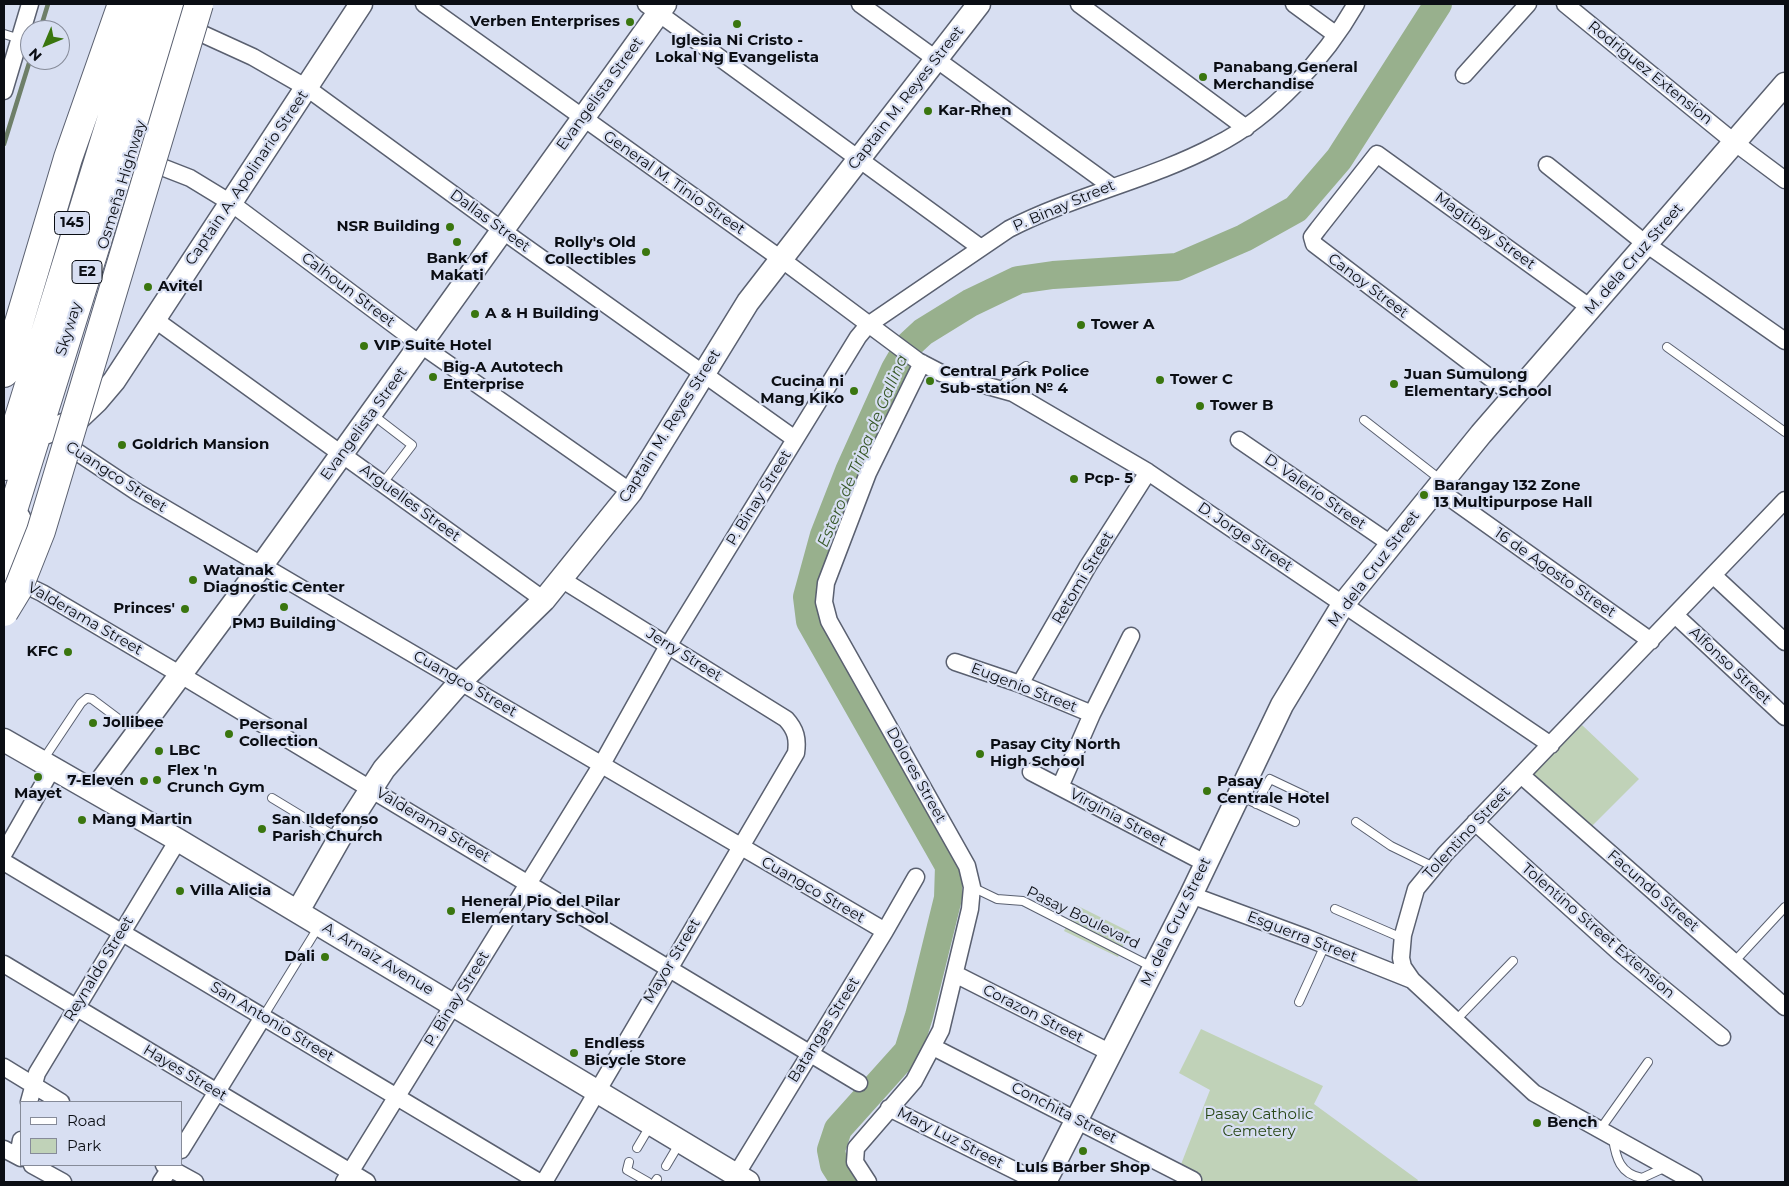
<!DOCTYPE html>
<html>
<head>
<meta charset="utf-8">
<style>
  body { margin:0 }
  #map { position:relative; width:1789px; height:1186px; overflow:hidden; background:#d8dff2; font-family:Montserrat,sans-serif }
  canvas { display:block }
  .frame { position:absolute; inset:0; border:5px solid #0b0e14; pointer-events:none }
  .legend { position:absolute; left:20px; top:1101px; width:162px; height:65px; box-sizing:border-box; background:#d8dff2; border:1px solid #868b99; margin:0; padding:6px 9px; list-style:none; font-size:15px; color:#0b0e14 }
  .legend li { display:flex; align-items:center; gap:10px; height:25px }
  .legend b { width:25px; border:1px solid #868b99 }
  .north { position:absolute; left:20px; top:20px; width:50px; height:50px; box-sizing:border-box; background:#d8dff2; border:1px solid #868b99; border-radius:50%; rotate:225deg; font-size:14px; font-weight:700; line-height:20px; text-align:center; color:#0b0e14 }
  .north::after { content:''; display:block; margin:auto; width:18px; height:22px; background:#3a760f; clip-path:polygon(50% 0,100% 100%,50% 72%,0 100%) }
</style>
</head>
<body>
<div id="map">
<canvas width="1789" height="1186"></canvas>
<div class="frame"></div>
<ul class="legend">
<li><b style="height:6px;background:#fff"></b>Road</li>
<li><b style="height:14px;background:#c0d2b8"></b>Park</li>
</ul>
<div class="north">N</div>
</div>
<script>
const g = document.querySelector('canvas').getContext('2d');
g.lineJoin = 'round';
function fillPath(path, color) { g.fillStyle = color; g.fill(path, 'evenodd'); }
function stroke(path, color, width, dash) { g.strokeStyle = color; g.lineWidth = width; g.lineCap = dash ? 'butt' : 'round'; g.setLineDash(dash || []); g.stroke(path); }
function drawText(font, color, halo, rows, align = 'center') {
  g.font = font + ' Montserrat,sans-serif'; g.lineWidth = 4.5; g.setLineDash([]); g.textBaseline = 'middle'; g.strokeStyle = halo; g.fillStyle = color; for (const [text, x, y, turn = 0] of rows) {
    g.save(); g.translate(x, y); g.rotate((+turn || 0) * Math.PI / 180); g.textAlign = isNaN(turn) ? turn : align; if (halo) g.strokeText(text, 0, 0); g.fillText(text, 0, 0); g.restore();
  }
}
const green = new Path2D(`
  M 1582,725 L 1639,779 L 1589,829 L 1531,775 Z
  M 1076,905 L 1130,932 L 1118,957 L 1064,931 Z
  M 1201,1029 L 1323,1086 L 1314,1104 L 1418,1180 L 1417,1182 L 1200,1182 L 1178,1172 L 1210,1090 L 1179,1073 Z`);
const stream = new Path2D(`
  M 40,30 L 48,4
  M 4,144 L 30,60`);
const river = new Path2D(`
  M 845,1182 L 834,1165 L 831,1150 L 838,1129 L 908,1051 L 919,1016 L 948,898 L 949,866 L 810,621 L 807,597 L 824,535 L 849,471 L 895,369 L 909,345 L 923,332 L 970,303 L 1018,280 L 1053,275 L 1177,267 L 1244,238 L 1296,209 L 1339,159 L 1438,4`);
const lane = new Path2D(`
  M 4,34 L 20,39
  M 1667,347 L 1785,432
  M 1001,388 L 1008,378 L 1026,366
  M 373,415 L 412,445 L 383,483
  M 1364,420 L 1441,480
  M 43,760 L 81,703 L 87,698 L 92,699 L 136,732
  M 1240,796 L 1295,822
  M 272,798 L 338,838
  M 1256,804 L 1270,779 L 1308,797
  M 1356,822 L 1391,846 L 1434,867
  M 972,887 L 997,899 L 1023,901 L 1152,967
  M 1335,909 L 1402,938
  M 1734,962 L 1785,907
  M 1299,1002 L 1325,945
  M 263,1017 L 319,926
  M 1456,1020 L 1513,961
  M 1599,1131 L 1648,1062
  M 1613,1139 C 1616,1158 1620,1174 1642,1178 L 1666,1167
  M 637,1148 L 650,1126
  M 629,1162 L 627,1170 L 648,1182
  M 666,1166 L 679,1144
  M 655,1182 L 657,1179`);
const street = new Path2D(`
  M 424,4 L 781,259 L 918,361 L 941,373 L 1013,393 L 1148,472 L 1551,745
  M 646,4 L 981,248
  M 860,4 L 1111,186
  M 1079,4 L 1246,128
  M 1294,4 L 1335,34
  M 1565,4 L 1734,142 L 1785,180
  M 185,26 L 253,57 L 307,88 L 517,241 L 795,439
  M 1464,75 L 1528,4
  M 4,91 L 30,4
  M 131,155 L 190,178 L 231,203 L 421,345 L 631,492
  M 1547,165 L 1646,244 L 1785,341
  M 154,319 L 544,600
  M 1514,396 L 1314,244 L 1312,237 L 1318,229 L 1377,154 L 1592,309
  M 1239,440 L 1391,544
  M 62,442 L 137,492 L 885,931
  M 1436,488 L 1651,641
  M 1714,576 L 1785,642
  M 13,579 L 42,593 L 181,675 L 859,1083
  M 1675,615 L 1785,717
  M 955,662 L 1020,684 L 1092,714
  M 1020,684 L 1088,566 L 1148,472
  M 1031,772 L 1205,863
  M 1521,775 L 1785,1007
  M 1060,787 L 1092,714 L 1131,636
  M 1475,822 L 1620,953 L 1722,1037
  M 4,853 L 53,767
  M 4,862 L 539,1182
  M 1191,895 L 1307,938 L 1412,980
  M 4,964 L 367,1182
  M 955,974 L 1111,1053
  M 933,1047 L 1193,1180
  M 4,1067 L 61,1102
  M 29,1102 L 37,1073 L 178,840
  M 889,1108 L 1038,1182
  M 4,1149 L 21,1158
  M 181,1150 L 263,1017
  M 18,1156 L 21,1140
  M 32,1165 L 63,1182
  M 164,1165 L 195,1182
  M 736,1175 L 885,931 L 916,877
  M 161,1182 L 172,1165
  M 344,1182 L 602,764 L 668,646 L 858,337 L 868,325 L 1009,229 C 1075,195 1150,180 1216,145 C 1272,117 1325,58 1356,4
  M 544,1182 L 796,753 C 798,739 796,730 786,719 L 561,579
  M 868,1182 L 855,1162 L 856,1148 L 914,1081 L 941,1030 L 970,909 L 972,887 L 967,866 L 829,621 L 824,602 L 826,583 L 868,473 L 922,363
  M 1694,1182 L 1534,1093 L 1412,980 L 1403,967 L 1401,958 L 1403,935 L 1416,889 L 1445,854 L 1785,500`);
const secondary = new Path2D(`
  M 47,432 L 78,419 L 97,401 L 114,381 L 361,4
  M 4,740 L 178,840 L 748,1182
  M 94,791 L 262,565 L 665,4
  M 298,911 L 339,839 L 384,769 L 461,681 L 544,600 L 631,492 L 748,302 L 979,4
  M 1045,1182 L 1191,895 L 1282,705 L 1344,603 L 1481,434 L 1785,84`);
const primary = new Path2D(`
  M 4,568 L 18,519`);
const highway = new Path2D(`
  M 4,373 L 68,158 L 122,4
  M 4,466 L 147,4
  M 4,539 L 171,4`);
const highwayBridge = new Path2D(`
  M 4,612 L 18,589 L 41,531 L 199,4`);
const markers = [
  [630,22,5,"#3a760f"],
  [737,24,5,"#3a760f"],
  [1203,77,5,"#3a760f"],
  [928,111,5,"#3a760f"],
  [450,227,5,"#3a760f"],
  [457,242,5,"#3a760f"],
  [646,252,5,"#3a760f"],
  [148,287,5,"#3a760f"],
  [475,314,5,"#3a760f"],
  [1081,325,5,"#3a760f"],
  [364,346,5,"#3a760f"],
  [433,377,5,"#3a760f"],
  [1160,380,5,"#3a760f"],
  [930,381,5,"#3a760f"],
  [1394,384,5,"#3a760f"],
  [854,391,5,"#3a760f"],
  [1200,406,5,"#3a760f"],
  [122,445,5,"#3a760f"],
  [1074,479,5,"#3a760f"],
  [1424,495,5,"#3a760f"],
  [193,580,5,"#3a760f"],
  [284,607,5,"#3a760f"],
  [185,609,5,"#3a760f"],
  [68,652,5,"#3a760f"],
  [93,723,5,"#3a760f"],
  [229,734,5,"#3a760f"],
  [159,751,5,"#3a760f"],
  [980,754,5,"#3a760f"],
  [38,777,5,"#3a760f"],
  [157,780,5,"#3a760f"],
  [144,781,5,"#3a760f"],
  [1207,791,5,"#3a760f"],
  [82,820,5,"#3a760f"],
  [262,829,5,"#3a760f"],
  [180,891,5,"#3a760f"],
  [451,911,5,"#3a760f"],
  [325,957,5,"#3a760f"],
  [574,1053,5,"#3a760f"],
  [1537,1123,5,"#3a760f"],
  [1083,1151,5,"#3a760f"]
];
const shields = [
  [72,223,35],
  [87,272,30]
];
const shieldNames = [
  ["145",72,223],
  ["E2",87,272]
];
const poiNames = [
  ["Verben Enterprises",620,22,"right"],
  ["Iglesia Ni Cristo -",737,41,"center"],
  ["Lokal Ng Evangelista",737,58,"center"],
  ["Panabang General",1213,68],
  ["Merchandise",1213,85],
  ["Kar-Rhen",938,111],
  ["NSR Building",440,227,"right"],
  ["Rolly's Old",636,243,"right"],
  ["Collectibles",636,260,"right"],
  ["Bank of",457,259,"center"],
  ["Makati",457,276,"center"],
  ["Avitel",158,287],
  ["A & H Building",485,314],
  ["Tower A",1091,325],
  ["VIP Suite Hotel",374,346],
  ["Big-A Autotech",443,368],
  ["Enterprise",443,385],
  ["Central Park Police",940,372],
  ["Sub-station № 4",940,389],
  ["Juan Sumulong",1404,375],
  ["Elementary School",1404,392],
  ["Tower C",1170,380],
  ["Cucina ni",844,382,"right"],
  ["Mang Kiko",844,399,"right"],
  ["Tower B",1210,406],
  ["Goldrich Mansion",132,445],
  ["Pcp- 5",1084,479],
  ["Barangay 132 Zone",1434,486],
  ["13 Multipurpose Hall",1434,503],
  ["Watanak",203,571],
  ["Diagnostic Center",203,588],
  ["Princes'",175,609,"right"],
  ["PMJ Building",284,624,"center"],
  ["KFC",58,652,"right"],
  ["Jollibee",103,723],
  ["Personal",239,725],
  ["Collection",239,742],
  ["Pasay City North",990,745],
  ["High School",990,762],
  ["LBC",169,751],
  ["Flex 'n",167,771],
  ["Crunch Gym",167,788],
  ["7-Eleven",134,781,"right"],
  ["Pasay",1217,782],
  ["Centrale Hotel",1217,799],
  ["Mayet",38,794,"center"],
  ["Mang Martin",92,820],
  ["San Ildefonso",272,820],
  ["Parish Church",272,837],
  ["Villa Alicia",190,891],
  ["Heneral Pio del Pilar",461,902],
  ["Elementary School",461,919],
  ["Dali",315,957,"right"],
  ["Endless",584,1044],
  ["Bicycle Store",584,1061],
  ["Bench",1547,1123],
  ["LuIs Barber Shop",1083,1168,"center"]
];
const streetNames = [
  ["Rodriguez Extension",1650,73,39],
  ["Evangelista Street",600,94,-54],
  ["Captain M. Reyes Street",906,98,-52],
  ["Captain A. Apolinario Street",247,178,-56],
  ["General M. Tinio Street",674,183,35],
  ["Osmeña Highway",122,185,-73],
  ["P. Binay Street",1064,206,-23],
  ["Dallas Street",490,221,36],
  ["Magtibay Street",1485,231,36],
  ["M. dela Cruz Street",1634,259,-49],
  ["Canoy Street",1368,286,37],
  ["Calhoun Street",348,290,37],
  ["Skyway",69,329,-73],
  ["Evangelista Street",364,424,-54],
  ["Captain M. Reyes Street",670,426,-58],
  ["Cuangco Street",116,477,33],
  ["D. Valerio Street",1315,492,35],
  ["P. Binay Street",759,498,-58],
  ["Arguelles Street",410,503,36],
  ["D. Jorge Street",1245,537,34],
  ["M. dela Cruz Street",1374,569,-53],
  ["16 de Agosto Street",1555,573,35],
  ["Retomi Street",1083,578,-59],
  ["Valderama Street",85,619,30],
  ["Jerry Street",684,655,32],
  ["Alfonso Street",1730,666,43],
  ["Cuangco Street",465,684,30],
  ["Eugenio Street",1024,688,21],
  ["Dolores Street",916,775,61],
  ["Virginia Street",1118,818,28],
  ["Valderama Street",433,825,31],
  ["Tolentino Street",1467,833,-47],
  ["Cuangco Street",813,890,30],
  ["Facundo Street",1653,891,41],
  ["Pasay Boulevard",1083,918,26],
  ["M. dela Cruz Street",1176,922,-64],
  ["Tolentino Street Extension",1598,931,41],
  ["Esguerra Street",1302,937,21],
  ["A. Arnaiz Avenue",378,959,31],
  ["Mayor Street",672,961,-59],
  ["Reynaldo Street",99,969,-59],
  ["P. Binay Street",457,999,-58],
  ["Corazon Street",1033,1014,27],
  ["San Antonio Street",272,1022,31],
  ["Batangas Street",824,1030,-58],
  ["Hayes Street",185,1073,31],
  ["Conchita Street",1064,1113,27],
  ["Mary Luz Street",950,1138,27]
];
const parkNames = [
  ["Pasay Catholic",1259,1115],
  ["Cemetery",1259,1132]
];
const waterNames = [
  ["Estero de Tripa de Gallina",863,451,-67]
];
fillPath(green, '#c0d2b8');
stroke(stream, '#6e7f69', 4.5);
stroke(river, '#98b08d', 28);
stroke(lane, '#5a6070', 10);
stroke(street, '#5a6070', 19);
stroke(secondary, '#5a6070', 25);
stroke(primary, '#5a6070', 28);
stroke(highway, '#5a6070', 30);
stroke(lane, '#fff', 8);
stroke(street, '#fff', 16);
stroke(secondary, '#fff', 22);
stroke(primary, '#fff', 25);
stroke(highway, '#fff', 28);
stroke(highwayBridge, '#5a6070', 30, []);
stroke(highwayBridge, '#fff', 28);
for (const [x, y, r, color] of markers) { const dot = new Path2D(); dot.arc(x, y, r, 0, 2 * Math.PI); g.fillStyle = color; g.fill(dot); stroke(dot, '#d8dff2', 2); }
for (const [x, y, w] of shields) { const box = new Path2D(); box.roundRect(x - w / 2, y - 11.5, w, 23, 4); g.fillStyle = '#d8dff2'; g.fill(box); stroke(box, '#0b0e14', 1); }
drawText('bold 14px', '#0b0e14', null, shieldNames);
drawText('bold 15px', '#0b0e14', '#d8dff2', poiNames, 'left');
drawText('15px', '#0b0e14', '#d8dff2', streetNames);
drawText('15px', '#274715', '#d8dff2', parkNames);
drawText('italic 16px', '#365726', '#d8dff2', waterNames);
</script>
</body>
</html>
